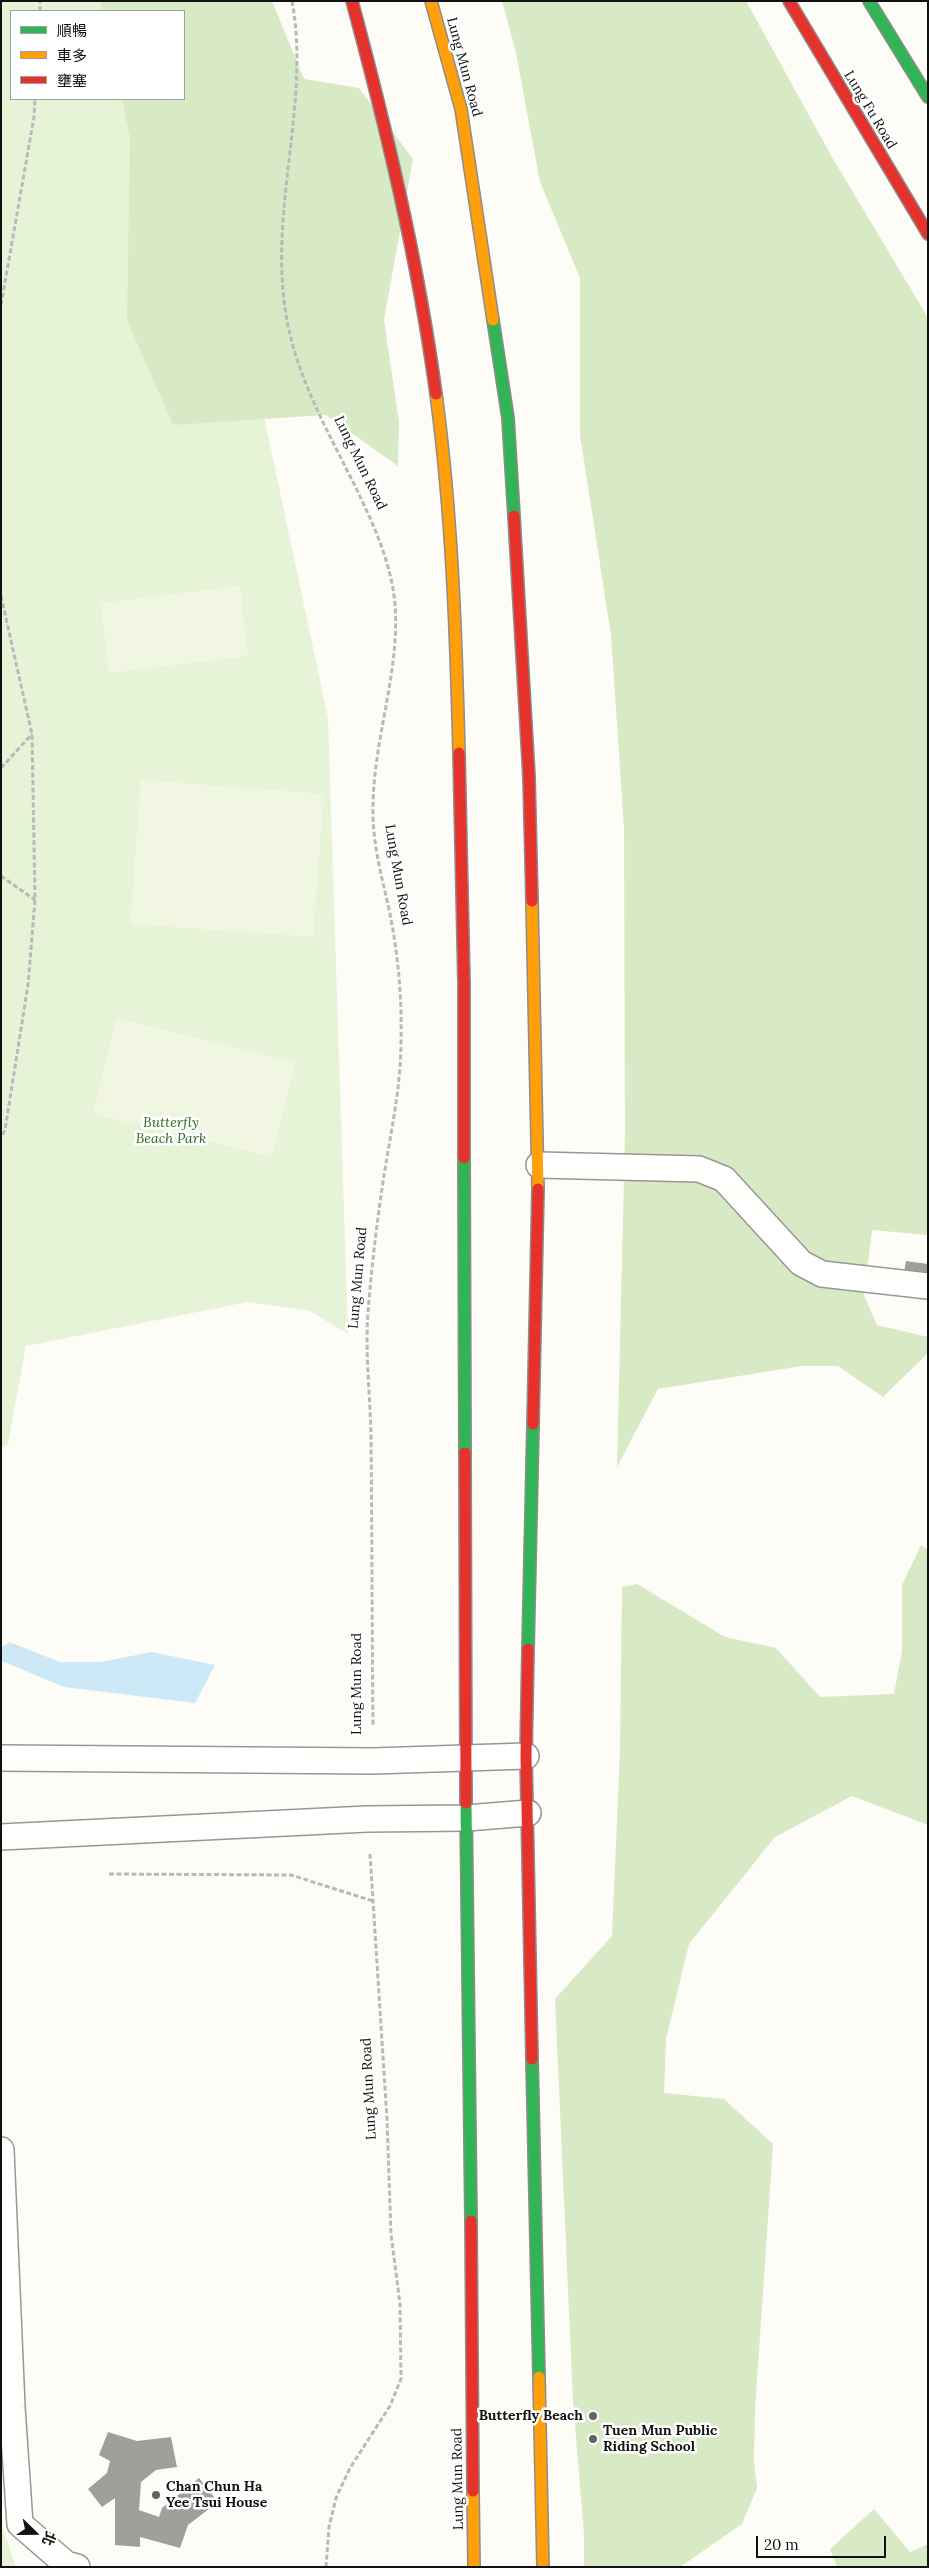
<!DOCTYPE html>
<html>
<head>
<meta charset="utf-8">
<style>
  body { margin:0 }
  #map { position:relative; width:929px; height:2568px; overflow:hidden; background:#fdfcf7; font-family:Lora,"Noto Sans TC",serif }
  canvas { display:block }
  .frame { position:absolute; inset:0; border:2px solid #111; pointer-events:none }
  .legend { position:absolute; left:10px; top:10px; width:175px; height:90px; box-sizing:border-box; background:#fff; border:1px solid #a0a0a0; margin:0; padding:6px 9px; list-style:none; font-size:15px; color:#111 }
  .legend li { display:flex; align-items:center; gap:10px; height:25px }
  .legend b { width:25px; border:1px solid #a0a0a0 }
  .north { position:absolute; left:10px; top:2508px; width:50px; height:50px; -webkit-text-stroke:4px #fff; paint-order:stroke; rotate:112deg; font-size:14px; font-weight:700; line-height:20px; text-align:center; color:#111 }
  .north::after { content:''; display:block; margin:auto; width:18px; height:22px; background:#111; clip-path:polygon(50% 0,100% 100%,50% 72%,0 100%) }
  .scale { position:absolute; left:756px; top:2536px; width:130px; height:22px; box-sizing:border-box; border:2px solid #111; border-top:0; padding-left:6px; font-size:15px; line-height:18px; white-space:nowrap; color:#111; -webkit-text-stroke:4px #fff; paint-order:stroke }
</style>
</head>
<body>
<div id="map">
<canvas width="929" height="2568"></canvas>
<div class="frame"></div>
<ul class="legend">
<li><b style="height:6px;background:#30b455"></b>順暢</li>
<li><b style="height:6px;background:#ff9f0a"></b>車多</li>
<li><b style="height:6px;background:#e5322d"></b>壅塞</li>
</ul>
<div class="north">北</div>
<div class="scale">20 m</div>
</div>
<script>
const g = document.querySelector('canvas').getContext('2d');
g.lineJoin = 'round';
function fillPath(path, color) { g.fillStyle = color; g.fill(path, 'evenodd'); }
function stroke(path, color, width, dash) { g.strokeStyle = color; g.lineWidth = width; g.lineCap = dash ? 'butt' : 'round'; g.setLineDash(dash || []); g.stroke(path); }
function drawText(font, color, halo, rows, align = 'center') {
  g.font = font + ' Lora,serif'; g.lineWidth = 5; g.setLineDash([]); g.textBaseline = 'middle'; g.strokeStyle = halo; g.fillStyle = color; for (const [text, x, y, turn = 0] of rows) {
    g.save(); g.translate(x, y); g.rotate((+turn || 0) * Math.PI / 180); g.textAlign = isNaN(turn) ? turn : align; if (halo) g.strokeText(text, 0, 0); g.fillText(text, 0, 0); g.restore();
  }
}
const green = new Path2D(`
  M 1,1 L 210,1 L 248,341 L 328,718 L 348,1334 L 310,1311 L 248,1302 L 26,1346 L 8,1444 L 1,1449 ZM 11,11 L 184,11 L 184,99 L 11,99 Z
  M 1,2523 L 16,2567 L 1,2567 Z`);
const forest = new Path2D(`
  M 100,1 L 272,1 L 304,79 L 359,88 L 413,159 L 384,320 L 399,422 L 398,466 L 326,415 L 173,425 L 127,320 L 130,138 L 122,99 L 184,99 L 184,11 L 103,11 Z
  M 502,1 L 746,1 L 832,157 L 928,318 L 928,1235 L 872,1230 L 864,1295 L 877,1325 L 928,1337 L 928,1353 L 883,1397 L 838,1366 L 802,1366 L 658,1389 L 617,1467 L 625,1135 L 624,828 L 611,635 L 580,435 L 580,278 L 540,182 L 516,53 Z
  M 921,1545 L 928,1550 L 928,1825 L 852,1796 L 775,1837 L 689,1944 L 666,2039 L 664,2093 L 724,2099 L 773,2144 L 755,2410 L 754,2461 L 757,2488 L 742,2524 L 680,2567 L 584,2567 L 584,2535 L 573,2401 L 555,1999 L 612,1936 L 620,1751 L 622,1587 L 637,1584 L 725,1637 L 776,1648 L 820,1697 L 894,1694 L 902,1651 L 902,1585 Z
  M 874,2509 L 910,2552 L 928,2544 L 928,2567 L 837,2567 L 830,2549 Z`);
const pitch = new Path2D(`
  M 240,586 L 248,656 L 109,673 L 101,603 Z
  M 141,780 L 324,794 L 313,937 L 130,924 Z
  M 116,1018 L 296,1062 L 272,1157 L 93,1114 Z`);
const water = new Path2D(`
  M 9,1642 L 60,1662 L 101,1662 L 152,1652 L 215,1665 L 195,1703 L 64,1687 L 2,1661 L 1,1648 Z`);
const building = new Path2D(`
  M 906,1261 L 928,1264 L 928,1281 L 903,1278 Z
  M 108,2432 L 137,2441 L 171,2437 L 177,2467 L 156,2470 L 141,2482 L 139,2510 L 159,2517 L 162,2508 L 199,2478 L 218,2502 L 188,2525 L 180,2548 L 140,2537 L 140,2547 L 115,2545 L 115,2498 L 102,2507 L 88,2489 L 107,2473 L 110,2461 L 99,2455 Z`);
const path = new Path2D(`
  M 292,1 C 310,97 272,201 284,300 C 291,366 323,422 352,480 C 371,519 391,560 395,604 C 400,672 374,737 373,805 C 372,841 381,874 389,909 C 398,953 402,996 401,1040 C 401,1082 393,1122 386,1163 C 378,1212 372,1262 368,1312 C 365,1353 370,1394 371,1435 C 372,1532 372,1629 373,1726
  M 40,11 L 40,1
  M 1,305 L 34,117 L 35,99
  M 1,596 L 32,734 L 35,900 L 28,985 L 5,1130 L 1,1138
  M 1,768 L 32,734
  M 1,876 L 35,900
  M 109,1874 L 291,1875 L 373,1901
  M 326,2567 L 329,2527 L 336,2498 L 350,2468 L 390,2406 L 401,2379 L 400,2304 L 391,2234 L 387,2119 L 370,1854`);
const lane = new Path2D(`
  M 539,1165 L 699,1169 L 724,1179 L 801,1263 L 822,1274 L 928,1286
  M 1,1758 L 373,1761 L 526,1756
  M 1,1837 L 367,1819 L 467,1818 L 528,1813
  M 1,2150 L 12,2407 L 20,2524 L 66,2564 L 77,2567`);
const fast = new Path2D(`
  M 869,1 L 928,97
  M 493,320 L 508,418 L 514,516
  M 464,1158 L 465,1453
  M 528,1649 L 533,1424
  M 466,1803 L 471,2221
  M 532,2059 L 539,2377`);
const slow = new Path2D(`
  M 431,1 L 461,109 L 493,320
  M 436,394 C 452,513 456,634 459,753
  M 532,901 L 538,1189
  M 539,2377 L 543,2567
  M 473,2491 L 474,2567`);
const jam = new Path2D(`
  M 352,1 C 387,131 418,261 436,394
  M 789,1 L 928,234
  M 514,516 L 529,777 L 532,901
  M 459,753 L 464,984 L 464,1158
  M 533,1424 L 538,1189
  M 465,1453 L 466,1803
  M 528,1649 L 526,1756 L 532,2059
  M 471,2221 L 473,2491`);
const markers = [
  [593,2416,5,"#646362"],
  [593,2439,5,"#646362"],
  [156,2495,5,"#646362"]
];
const streetNames = [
  ["Lung Mun Road",464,67,75],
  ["Lung Fu Road",870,110,59],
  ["Lung Mun Road",360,463,64],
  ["Lung Mun Road",398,875,80],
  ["Lung Mun Road",358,1278,-85],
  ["Lung Mun Road",357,1684,-90],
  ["Lung Mun Road",369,2089,-93],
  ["Lung Mun Road",458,2479,-91]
];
const parkNames = [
  ["Butterfly",171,1123],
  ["Beach Park",171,1139]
];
const poiNames = [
  ["Butterfly Beach",583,2416,"right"],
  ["Tuen Mun Public",603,2431],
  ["Riding School",603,2447],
  ["Chan Chun Ha",166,2487],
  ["Yee Tsui House",166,2503]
];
fillPath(green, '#e7f3d7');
fillPath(forest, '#d8eac5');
fillPath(pitch, '#f0f6e1');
fillPath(water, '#cde8f7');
fillPath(building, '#a19f9c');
stroke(lane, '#979795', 28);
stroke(fast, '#8e8d8b', 14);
stroke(slow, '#8e8d8b', 14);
stroke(jam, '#8e8d8b', 14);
stroke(path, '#b9b9b8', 3, [5, 2.5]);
stroke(lane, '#fffffe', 25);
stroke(fast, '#30b455', 11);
stroke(slow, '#ff9f0a', 11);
stroke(jam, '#e5322d', 11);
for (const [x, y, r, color] of markers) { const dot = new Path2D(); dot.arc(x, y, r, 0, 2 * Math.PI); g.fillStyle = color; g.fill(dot); stroke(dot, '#fff', 2); }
drawText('14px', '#111', '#fff', streetNames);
drawText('italic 14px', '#2f6b1f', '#fff', parkNames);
drawText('bold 14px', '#111', '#fff', poiNames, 'left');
</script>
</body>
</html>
